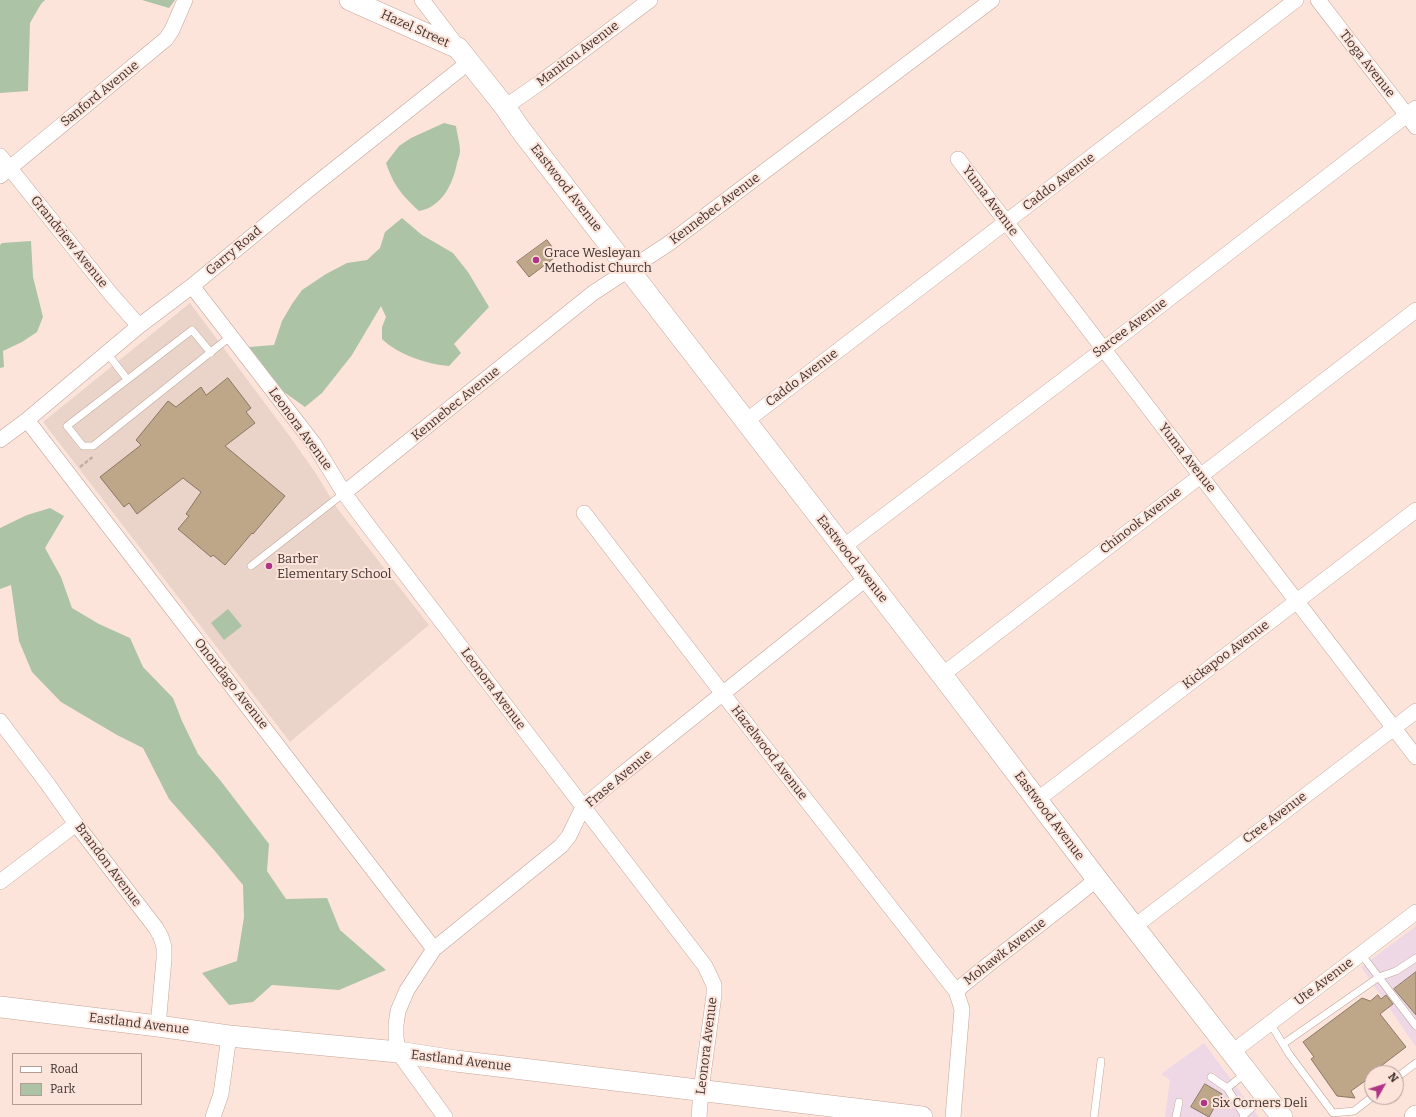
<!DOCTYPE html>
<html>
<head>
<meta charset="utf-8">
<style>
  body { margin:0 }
  #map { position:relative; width:1416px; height:1117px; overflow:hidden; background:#fde4da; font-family:Bitter,serif }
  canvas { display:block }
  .legend { position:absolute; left:12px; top:1053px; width:130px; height:52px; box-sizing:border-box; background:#fde4da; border:1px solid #b19d96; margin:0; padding:5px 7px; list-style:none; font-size:12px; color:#40332f }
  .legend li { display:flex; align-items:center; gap:8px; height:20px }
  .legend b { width:20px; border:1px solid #b19d96 }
  .north { position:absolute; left:1364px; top:1065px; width:40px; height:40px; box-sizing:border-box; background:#fde4da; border:1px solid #b19d96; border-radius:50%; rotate:51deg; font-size:11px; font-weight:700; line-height:16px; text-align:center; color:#40332f }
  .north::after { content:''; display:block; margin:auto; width:14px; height:18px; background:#af3487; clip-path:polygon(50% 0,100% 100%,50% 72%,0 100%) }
</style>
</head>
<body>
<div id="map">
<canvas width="1416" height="1117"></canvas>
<ul class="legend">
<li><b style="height:5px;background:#fff"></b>Road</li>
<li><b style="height:11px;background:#acc3a6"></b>Park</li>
</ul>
<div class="north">N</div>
</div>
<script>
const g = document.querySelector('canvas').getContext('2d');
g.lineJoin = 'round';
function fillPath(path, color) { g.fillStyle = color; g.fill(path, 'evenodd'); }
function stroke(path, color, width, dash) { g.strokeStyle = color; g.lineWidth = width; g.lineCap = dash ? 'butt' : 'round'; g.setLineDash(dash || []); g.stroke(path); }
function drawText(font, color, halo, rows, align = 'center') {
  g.font = font + ' Bitter,serif'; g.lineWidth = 4; g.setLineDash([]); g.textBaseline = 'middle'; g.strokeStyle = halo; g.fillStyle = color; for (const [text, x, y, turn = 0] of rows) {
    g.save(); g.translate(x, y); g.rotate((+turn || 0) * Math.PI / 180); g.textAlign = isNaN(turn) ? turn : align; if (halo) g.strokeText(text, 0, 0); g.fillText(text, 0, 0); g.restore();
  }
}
const commercial = new Path2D(`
  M 1416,926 L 1416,1047 L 1361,967 Z
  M 1204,1043 L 1258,1116 L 1257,1117 L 1165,1117 L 1170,1080 L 1161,1074 Z`);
const education = new Path2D(`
  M 190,303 L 291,438 L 315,472 L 337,508 L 429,625 L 290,742 L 43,422 Z`);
const green = new Path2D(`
  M 0,0 L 45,0 L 41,4 L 30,23 L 28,91 L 0,93 Z
  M 142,0 L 175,0 L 169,8 Z
  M 444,123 L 456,126 C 457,134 460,143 460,151 C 460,155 458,159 457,163 C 453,184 442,207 419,211 C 401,194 394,186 386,163 L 399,146 L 411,138 Z
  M 402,218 L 422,235 L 453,253 L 468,272 L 489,307 L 454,344 L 461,353 L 449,366 C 426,364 399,355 382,339 L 382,327 L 386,317 L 381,306 L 352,355 L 322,393 L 305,407 L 284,392 L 249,347 L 274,345 L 282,321 L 292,304 L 302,290 L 326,274 L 347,263 L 367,260 L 380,248 L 385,232 Z
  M 31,241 L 33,277 L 43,317 L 37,332 L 22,342 L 3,351 L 4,367 L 0,368 L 0,245 L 2,243 Z
  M 50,508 L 64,516 L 45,548 L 61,577 L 72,608 L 99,624 L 130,638 L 143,667 L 173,698 L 182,721 L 198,754 L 220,780 L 269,844 L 267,871 L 286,899 L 327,898 L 340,930 L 386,970 L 339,990 L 272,985 L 253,1002 L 229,1005 L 202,973 L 237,961 L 244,917 L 243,885 L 214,850 L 169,799 L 143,748 L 117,735 L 61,702 L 32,672 L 19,641 L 11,585 L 0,589 L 0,528 L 27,515 Z
  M 228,609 L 242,626 L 224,640 L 211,623 Z`);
const building = new Path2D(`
  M 547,240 L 558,255 L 529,277 L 517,262 Z
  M 228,378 L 251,408 L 246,412 L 255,423 L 225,446 L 285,496 L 253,534 L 252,533 L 225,565 L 213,555 L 211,557 L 178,529 L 189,516 L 186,514 L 201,492 L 183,478 L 137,514 L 129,503 L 124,507 L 100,477 L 141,445 L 136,440 L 168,401 L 176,407 L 201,387 L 206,395 Z
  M 1416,972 L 1416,1015 L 1394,989 Z
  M 1378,995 L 1381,999 L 1386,995 L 1393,1004 L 1380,1014 L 1406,1047 L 1377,1069 L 1378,1071 L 1375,1073 L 1372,1073 L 1372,1076 L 1351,1091 L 1355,1098 L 1337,1096 L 1311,1059 L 1314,1057 L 1303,1042 L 1362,998 L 1370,1001 Z
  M 1205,1084 L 1222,1094 L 1209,1117 L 1191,1107 Z`);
const path = new Path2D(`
  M 80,467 L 94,456`);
const lane = new Path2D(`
  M 107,353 L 127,379
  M 211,353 L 192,330 L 67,426 L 83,446 L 93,446 L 231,336
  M 251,566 L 344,493
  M 1361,954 L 1416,1026
  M 1270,1023 L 1289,1054 L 1333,1113 L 1354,1111 L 1372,1097
  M 1283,1044 L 1379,977 L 1396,971 L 1416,958
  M 1211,1077 L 1227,1088
  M 1396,1078 L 1416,1063
  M 1244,1115 L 1264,1096
  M 1094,1117 L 1101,1061
  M 1176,1117 L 1179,1102
  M 1243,1117 L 1244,1115 L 1227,1088 L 1246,1073`);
const street = new Path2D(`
  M 422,0 L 458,47
  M 1318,0 L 1416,127
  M 505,107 L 541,82 L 650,0
  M 0,156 L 110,293 L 139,326
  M 958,159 L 1416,757
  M 0,176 L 166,39 L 172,30 L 185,0
  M 192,286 L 314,444 L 344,493 L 370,528 L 705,966 L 714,985 L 714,995 L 701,1090 L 699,1117
  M 27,420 L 434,949
  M 746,421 L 1296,0
  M 0,440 L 27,420 L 139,326 L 192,286 L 307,191 L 469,62
  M 344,493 L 593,293 L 668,244 L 992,0
  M 584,513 L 723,694 L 956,991 L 962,1009 L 953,1117
  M 843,547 L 1104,349 L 1416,108
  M 942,675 L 1416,310
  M 0,721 L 47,783 L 76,824 L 156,928 L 161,937 L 164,947 L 164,959 L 158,1026
  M 1037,800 L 1416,510
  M 0,882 L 76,824
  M 1135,926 L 1416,711
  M 956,991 C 1002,952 1051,917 1097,879
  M 1231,1053 L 1416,912
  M 213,1117 L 221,1094 L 229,1036
  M 445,1117 L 398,1052 L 396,1037 L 396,1025 L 398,1011 L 407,990 L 434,949 L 561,846 L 569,836 L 583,807 L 621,775 L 867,578`);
const secondary = new Path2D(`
  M 350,0 L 458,48 L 505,107 L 520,129 L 942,675 L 1097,879 L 1282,1117
  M 0,1007 L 158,1026 L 229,1036 L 398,1052 L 456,1061 L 922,1117
  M 1415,1117 L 1416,1116`);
const markers = [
  [536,260,4,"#af3487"],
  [269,566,4,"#af3487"],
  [1204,1103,4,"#af3487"]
];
const streetNames = [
  ["Hazel Street",415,29,24],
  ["Manitou Avenue",578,54,-37],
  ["Tioga Avenue",1367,64,52],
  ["Sanford Avenue",100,94,-39],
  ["Caddo Avenue",1059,182,-37],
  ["Eastwood Avenue",566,188,52],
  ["Yuma Avenue",990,201,53],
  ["Kennebec Avenue",715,209,-37],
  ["Grandview Avenue",69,242,51],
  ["Garry Road",234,251,-40],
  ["Sarcee Avenue",1130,328,-37],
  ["Caddo Avenue",802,378,-37],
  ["Kennebec Avenue",456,404,-39],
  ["Leonora Avenue",300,429,54],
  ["Yuma Avenue",1187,458,52],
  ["Chinook Avenue",1141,521,-38],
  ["Eastwood Avenue",852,559,52],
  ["Kickapoo Avenue",1226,655,-37],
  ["Onondago Avenue",231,684,52],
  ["Leonora Avenue",493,689,53],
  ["Hazelwood Avenue",769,753,52],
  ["Frase Avenue",619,779,-40],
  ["Eastwood Avenue",1049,816,53],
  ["Cree Avenue",1275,818,-37],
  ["Brandon Avenue",108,865,53],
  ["Mohawk Avenue",1005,952,-38],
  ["Ute Avenue",1324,982,-37],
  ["Eastland Avenue",139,1024,7],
  ["Leonora Avenue",707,1046,-83],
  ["Eastland Avenue",461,1061,7]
];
const poiNames = [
  ["Grace Wesleyan",544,253],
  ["Methodist Church",544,268],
  ["Barber",277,559],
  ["Elementary School",277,574],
  ["Six Corners Deli",1212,1103]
];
fillPath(commercial, '#efd8e5');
fillPath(education, '#ead4c9');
fillPath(green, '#acc3a6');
fillPath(building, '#bea688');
stroke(building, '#8a7863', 1);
stroke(lane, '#c3a599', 8);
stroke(street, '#c3a599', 16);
stroke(secondary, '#c3a599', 22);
stroke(path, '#c2ada5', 2.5, [4, 2]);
stroke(lane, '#fff', 7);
stroke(street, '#fff', 15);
stroke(secondary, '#fff', 21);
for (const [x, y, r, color] of markers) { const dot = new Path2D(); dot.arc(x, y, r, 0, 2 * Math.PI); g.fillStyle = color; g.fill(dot); stroke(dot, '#fde4da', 1.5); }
drawText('13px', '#40332f', '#fde4da', streetNames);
drawText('13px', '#40332f', '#fde4da', poiNames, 'left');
</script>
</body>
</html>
